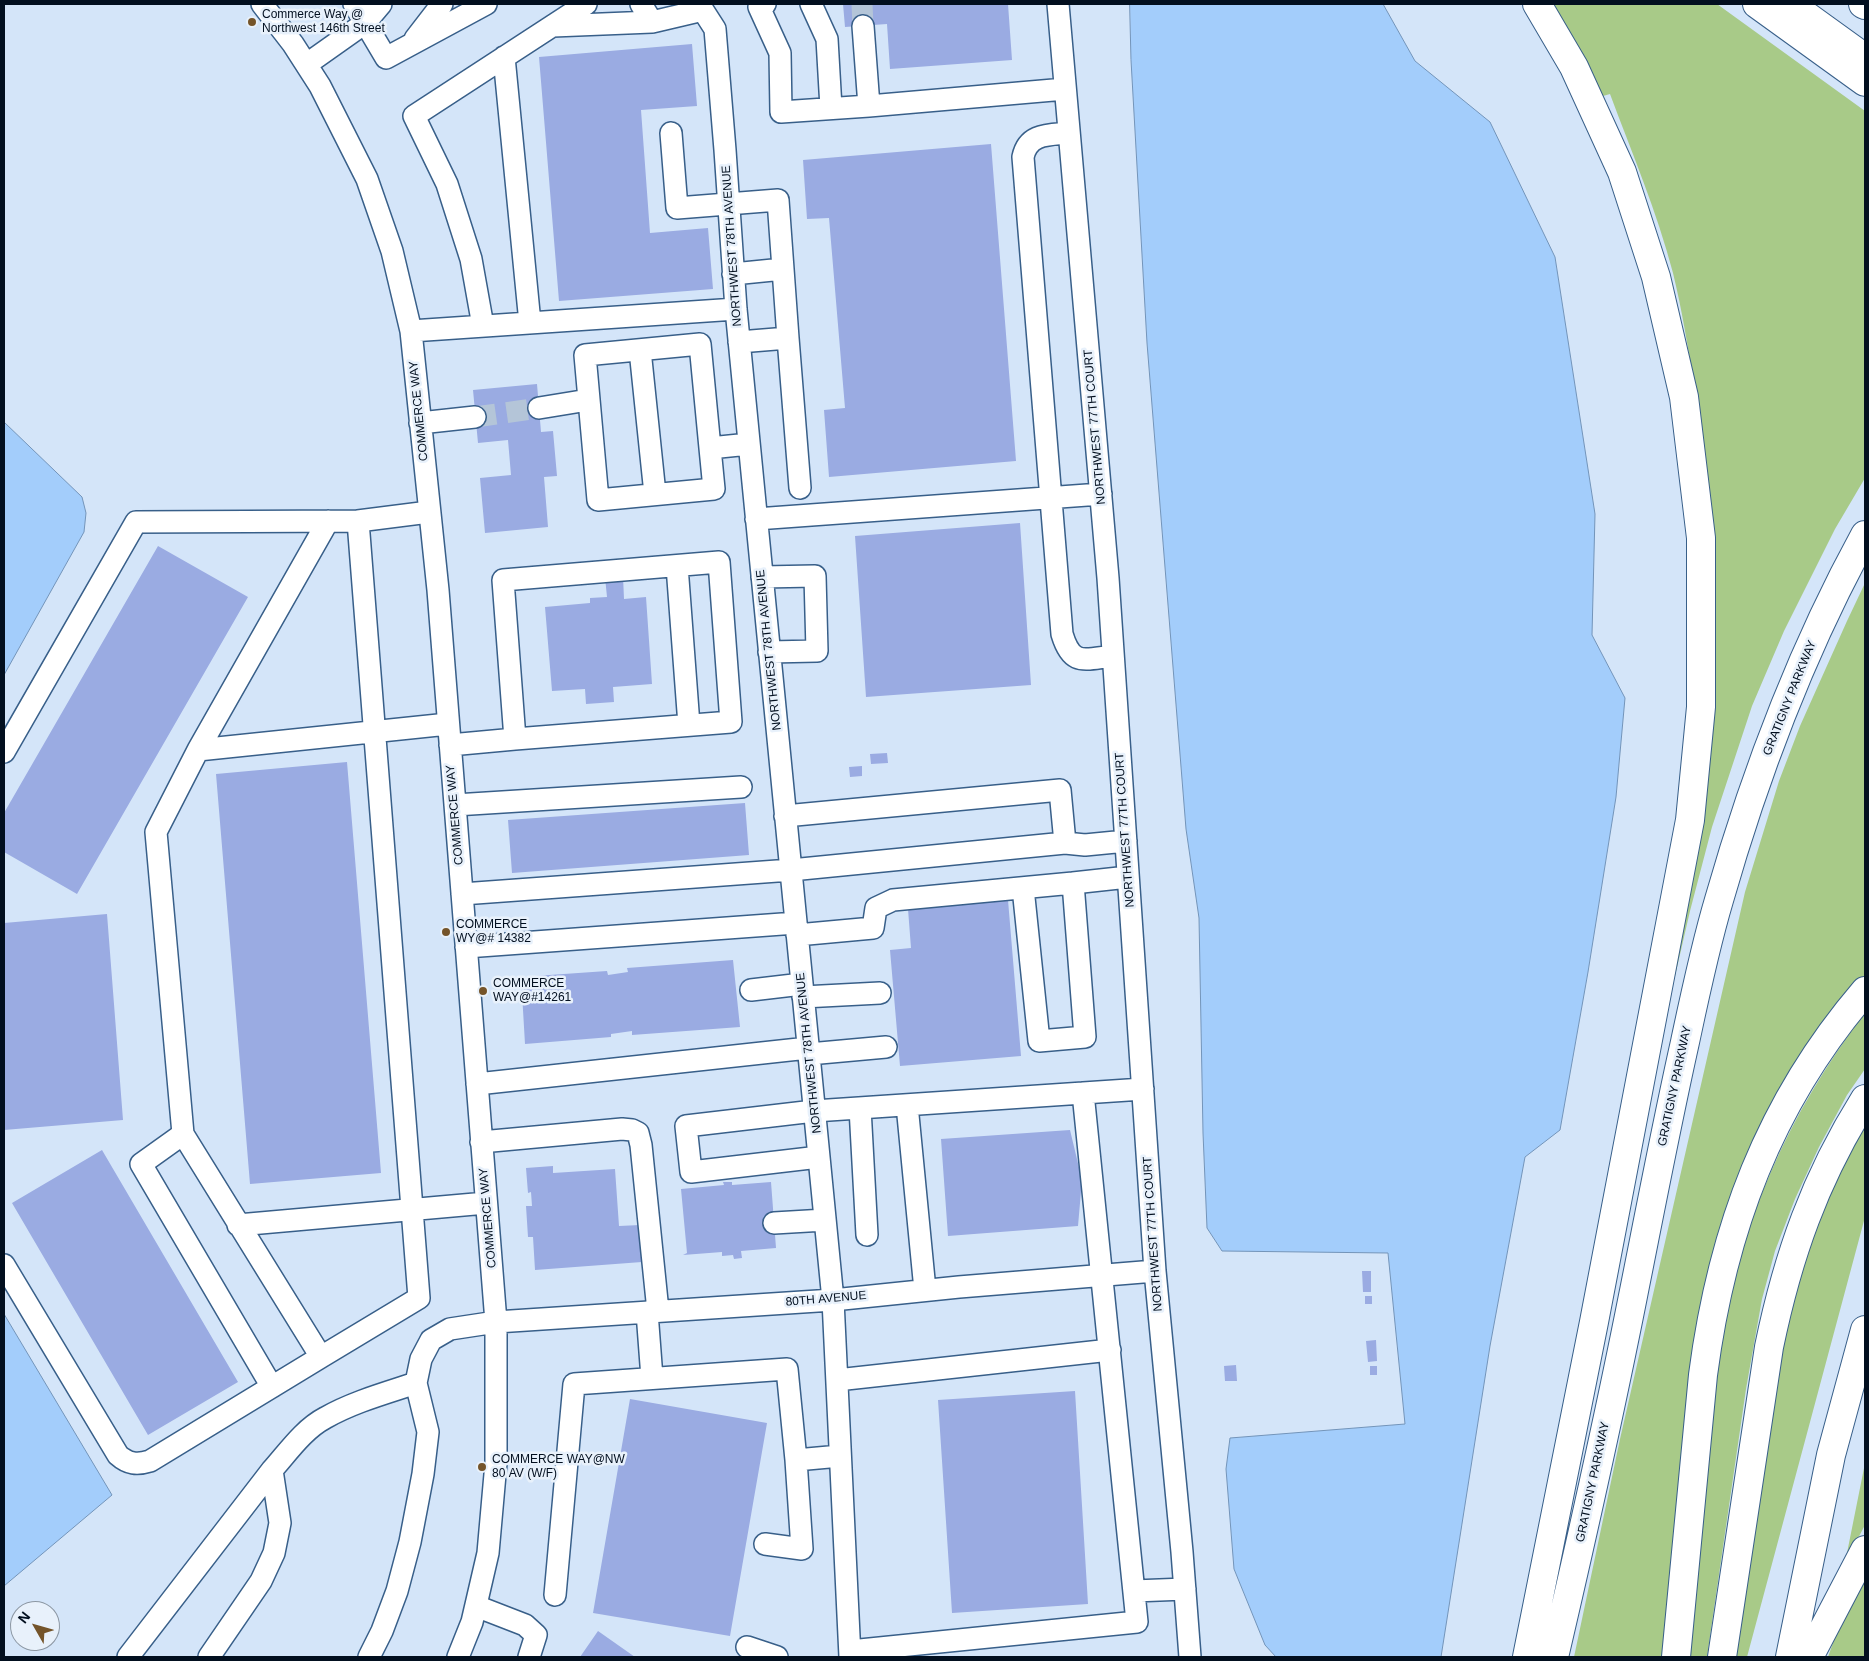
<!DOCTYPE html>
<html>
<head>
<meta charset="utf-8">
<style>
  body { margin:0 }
  #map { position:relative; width:1869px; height:1661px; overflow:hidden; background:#d4e5f9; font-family:Helvetica,sans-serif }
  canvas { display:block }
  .frame { position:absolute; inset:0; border:5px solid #020f1f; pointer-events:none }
  .north { position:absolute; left:10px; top:1601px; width:50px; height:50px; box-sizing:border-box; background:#e8f1fb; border:1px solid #8c97a3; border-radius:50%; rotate:308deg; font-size:14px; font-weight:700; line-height:20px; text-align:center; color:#020f1f }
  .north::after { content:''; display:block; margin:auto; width:18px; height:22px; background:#74542a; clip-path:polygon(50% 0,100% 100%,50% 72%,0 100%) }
</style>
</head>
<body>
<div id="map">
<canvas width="1869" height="1661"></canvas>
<div class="frame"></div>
<div class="north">N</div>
</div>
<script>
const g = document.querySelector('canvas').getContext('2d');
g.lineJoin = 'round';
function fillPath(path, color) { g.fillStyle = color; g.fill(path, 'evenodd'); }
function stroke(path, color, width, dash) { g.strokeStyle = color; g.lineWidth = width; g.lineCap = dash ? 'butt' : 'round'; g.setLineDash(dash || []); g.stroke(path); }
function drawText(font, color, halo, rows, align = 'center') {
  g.font = font + ' Helvetica,sans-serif'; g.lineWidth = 5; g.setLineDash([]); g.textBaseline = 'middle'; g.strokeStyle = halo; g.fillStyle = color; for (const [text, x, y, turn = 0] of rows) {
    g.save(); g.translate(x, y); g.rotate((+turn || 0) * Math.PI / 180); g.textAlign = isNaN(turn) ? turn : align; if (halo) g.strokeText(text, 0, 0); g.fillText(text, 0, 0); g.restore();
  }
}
const green = new Path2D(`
  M 1552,4 L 1717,4 L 1865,111 L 1865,478 L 1835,529 L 1784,631 L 1752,706 L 1712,827 L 1690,911 L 1655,1063 L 1690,844 L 1694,385 C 1688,347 1682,310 1673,273 C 1657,212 1632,153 1610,94 L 1603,96 L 1563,20 Z
  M 1865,583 L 1865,977 L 1839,1009 L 1752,1155 L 1669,1657 L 1574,1657 L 1620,1439 L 1745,892 L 1779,781 L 1800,726 L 1847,621 Z
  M 1865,1013 L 1865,1069 L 1847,1095 L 1819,1147 L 1795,1199 L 1775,1251 L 1762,1299 L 1746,1389 L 1707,1657 L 1690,1657 L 1719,1349 C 1741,1222 1787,1115 1865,1013 Z
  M 1865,1117 L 1865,1217 L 1747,1657 L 1735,1657 L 1785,1320 L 1816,1217 Z
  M 1865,1463 L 1865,1525 L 1845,1563 Z
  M 1865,1560 L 1865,1657 L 1828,1657 L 1847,1603 Z`);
const water = new Path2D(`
  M 1130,4 L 1383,4 L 1415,61 L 1490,122 L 1555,257 L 1595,514 L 1592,635 L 1625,698 L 1616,797 L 1588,972 L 1560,1130 L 1525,1157 L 1490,1346 L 1441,1657 L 1276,1657 L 1265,1645 L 1234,1569 L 1226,1469 L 1230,1438 L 1405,1424 L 1388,1253 L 1222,1251 L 1207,1228 L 1203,1133 L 1199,918 L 1186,829 L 1147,343 L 1131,60 Z
  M 4,422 L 82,497 L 86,513 L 84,532 L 4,675 Z
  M 4,1314 L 112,1495 L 4,1586 Z`);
const building = new Path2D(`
  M 843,4 L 1008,4 L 1012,60 L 890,69 L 887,24 L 845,27 Z
  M 692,44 L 697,106 L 641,110 L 650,233 L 708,228 L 713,289 L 559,301 L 539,57 Z
  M 991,144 L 1016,461 L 829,477 L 824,410 L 845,408 L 829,218 L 807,219 L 803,160 Z
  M 537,384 L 541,432 L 553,431 L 557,476 L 544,477 L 548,527 L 485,533 L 480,478 L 511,475 L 508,440 L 478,443 L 473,390 Z
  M 1020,523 L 1031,685 L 866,697 L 855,536 Z
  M 158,546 L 248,597 L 77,894 L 4,852 L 4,813 Z
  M 623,576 L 624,599 L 646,597 L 652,684 L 613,687 L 614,702 L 586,704 L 585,689 L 552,691 L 545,607 L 590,603 L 590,598 L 607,597 L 605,577 Z
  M 887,753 L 888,763 L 871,764 L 870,754 Z
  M 347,762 L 381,1173 L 250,1184 L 216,774 Z
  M 862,766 L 862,776 L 850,777 L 849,767 Z
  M 745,803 L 749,855 L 512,873 L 508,820 Z
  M 1008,900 L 1021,1056 L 900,1066 L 890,950 L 911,948 L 908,909 Z
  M 107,914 L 123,1120 L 4,1130 L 4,923 Z
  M 733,960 L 740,1027 L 632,1035 L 632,1031 L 611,1034 L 611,1037 L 525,1044 L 522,993 L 529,980 L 535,976 L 607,971 L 608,975 L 628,972 L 627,968 Z
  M 1070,1130 L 1082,1180 L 1078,1226 L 948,1236 L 941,1139 Z
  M 102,1150 L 238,1382 L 148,1435 L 12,1203 Z
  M 553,1166 L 553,1173 L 615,1169 L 619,1226 L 640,1225 L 642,1262 L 535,1270 L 533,1237 L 528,1237 L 526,1206 L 532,1206 L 531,1192 L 528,1193 L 526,1168 Z
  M 723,1182 L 732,1182 L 732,1185 L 771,1182 L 776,1248 L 741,1251 L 742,1258 L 734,1259 L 733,1255 L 722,1256 L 722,1252 L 683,1255 L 687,1253 L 681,1189 L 724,1185 Z
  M 1362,1271 L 1371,1271 L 1371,1292 L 1363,1292 Z
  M 1365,1296 L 1372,1296 L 1372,1304 L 1365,1304 Z
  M 1376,1340 L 1377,1361 L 1368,1362 L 1366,1341 Z
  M 1236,1365 L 1237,1381 L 1225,1381 L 1224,1366 Z
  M 1370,1366 L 1377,1366 L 1377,1375 L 1370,1375 Z
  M 1075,1391 L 1088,1604 L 952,1613 L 938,1400 Z
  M 630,1399 L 767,1423 L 730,1636 L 593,1613 Z
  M 598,1631 L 635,1657 L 580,1657 Z`);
const minorTunnel = new Path2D(`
  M 862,4 L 863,26
  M 475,417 L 539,408`);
const minor = new Path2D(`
  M 262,4 L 293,44 L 320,86 L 367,179 L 392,251 L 411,331 L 438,590 L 496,1322 L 496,1463 L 488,1553 L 472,1622 L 458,1657
  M 354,4 L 386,58 L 486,4
  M 699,4 L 715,29 L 725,150 L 736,309 L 833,1300 L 850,1657
  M 765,4 L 759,7 L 780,53 L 781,112 L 869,106 L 1065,89
  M 811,4 L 827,39 L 831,108
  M 1058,4 L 1108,578 L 1155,1271 L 1182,1552 L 1190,1657
  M 652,22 L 703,10
  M 553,26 L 652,22 L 641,4
  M 863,26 L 869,106
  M 415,39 L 442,4
  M 504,57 L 530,323
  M 307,64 L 365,23 L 381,4
  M 671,133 L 677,208 L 778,200 L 788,338
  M 1069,133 C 1049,135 1028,133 1023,157 L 1062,634 C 1072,667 1084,659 1113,656
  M 733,274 L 783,269
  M 483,326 L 471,259 L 447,184 L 414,116 L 586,4
  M 411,331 L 736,309
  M 739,342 L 788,338 L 800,488
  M 640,350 L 655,494
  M 539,408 L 588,400
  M 420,423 L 475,417
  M 710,448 L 714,489 L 598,500 L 585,355 L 700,344 L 710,448 L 749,444
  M 756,519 L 1101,494
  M 358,521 L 429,512
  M 677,566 L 689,725
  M 762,577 L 815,576 L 817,651 L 769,652
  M 450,745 L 515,739 L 503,580 L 719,562 L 731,722 L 515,739
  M 198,750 L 328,521
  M 4,752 L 136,522 L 358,521 L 419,1298 L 321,1357 L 183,1134 L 156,832 L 198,750 C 281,741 365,733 448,724
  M 455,805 L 741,787
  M 1065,843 L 1085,845 L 1126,841
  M 1073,883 L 1128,877
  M 462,894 L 791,870 L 1065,843 L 1060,790 L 785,816
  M 797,935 L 873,928 L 876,908 L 893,900 L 1073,883 L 1085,1037 L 1039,1041 L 1023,888
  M 466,947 L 796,923
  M 751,990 L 802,984
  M 803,997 L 880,993
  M 809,1054 L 886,1047
  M 477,1084 L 808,1048
  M 907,1105 L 925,1290
  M 860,1108 L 867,1235
  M 183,1134 L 141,1164 L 272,1387
  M 481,1142 L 622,1129 L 632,1130 L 638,1133 L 641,1145 L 658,1311
  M 819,1157 L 691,1172 L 686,1126 L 814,1111 L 1143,1089
  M 774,1223 L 825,1220
  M 238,1225 L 486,1203
  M 4,1265 L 118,1455 C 128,1464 137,1465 150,1461 L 321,1357
  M 647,1312 L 652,1378
  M 837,1380 L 1110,1350
  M 765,1544 L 802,1549 L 796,1460
  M 1134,1591 L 1185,1589
  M 555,1595 L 574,1384 L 787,1369 L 796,1460 L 840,1456
  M 476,1606 L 525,1625 L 536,1635 L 529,1657
  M 747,1647 L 777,1657
  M 850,1651 L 1137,1622 L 1083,1093
  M 128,1657 L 272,1470 C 288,1452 304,1429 325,1418 C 353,1402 386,1393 416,1383
  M 209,1657 L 261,1581 L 274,1553 L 280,1523 L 272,1470
  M 369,1657 L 382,1631 L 397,1591 L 410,1542 L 423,1474 L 428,1432 L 416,1383 L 421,1359 L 431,1340 L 450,1329 L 496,1322 L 833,1300 L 959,1287 L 1155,1271`);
const highway = new Path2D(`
  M 1757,4 L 1865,82
  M 1790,4 L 1865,58
  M 1863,4 L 1865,5
  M 1527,1657 L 1594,1322 L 1690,820 L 1701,707 L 1701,538 L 1684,397 L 1656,277 L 1622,172 L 1574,67 L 1537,4
  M 1554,1657 C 1582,1537 1609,1417 1633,1296 C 1650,1211 1666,1127 1685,1042 C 1695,995 1705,947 1719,900 C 1755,774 1802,650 1865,535
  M 1676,1657 L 1703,1375 C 1722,1230 1769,1103 1865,991
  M 1722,1657 L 1769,1347 C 1788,1255 1815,1179 1865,1099
  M 1790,1657 L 1831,1455 L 1865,1330
  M 1809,1657 L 1865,1550`);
const markers = [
  [252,22,5,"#74542a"],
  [446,932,5,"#74542a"],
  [483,991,5,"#74542a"],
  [482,1467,5,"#74542a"]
];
const poiNames = [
  ["Commerce Way @",262,15],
  ["Northwest 146th Street",262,29],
  ["COMMERCE",456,925],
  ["WY@# 14382",456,939],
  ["COMMERCE",493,984],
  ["WAY@#14261",493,998],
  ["COMMERCE WAY@NW",492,1460],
  ["80 AV (W/F)",492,1474]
];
const streetNames = [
  ["NORTHWEST 78TH AVENUE",732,246,-94],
  ["COMMERCE WAY",419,411,-96],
  ["NORTHWEST 77TH COURT",1095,427,-95],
  ["NORTHWEST 78TH AVENUE",769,650,-96],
  ["GRATIGNY PARKWAY",1790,698,-68],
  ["COMMERCE WAY",455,815,-95],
  ["NORTHWEST 77TH COURT",1125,830,-94],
  ["NORTHWEST 78TH AVENUE",809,1053,-96],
  ["GRATIGNY PARKWAY",1675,1086,-78],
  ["COMMERCE WAY",488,1218,-95],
  ["NORTHWEST 77TH COURT",1153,1234,-94],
  ["80TH AVENUE",826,1299,-5],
  ["GRATIGNY PARKWAY",1593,1482,-78]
];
fillPath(green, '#a8ca88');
fillPath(water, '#a3cdfb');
stroke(water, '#7394b9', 1);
fillPath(building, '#9aabe2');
stroke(minorTunnel, '#b4c5d8', 21, [21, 11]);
stroke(minor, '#385f89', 24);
stroke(highway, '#385f89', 30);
stroke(minor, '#fff', 21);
stroke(highway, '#fff', 28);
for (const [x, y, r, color] of markers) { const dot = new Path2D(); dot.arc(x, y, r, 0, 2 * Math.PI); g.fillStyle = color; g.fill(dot); stroke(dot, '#e8f1fb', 2); }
drawText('12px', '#020f1f', '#e8f1fb', poiNames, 'left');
drawText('12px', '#020f1f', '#e8f1fb', streetNames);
</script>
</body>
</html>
